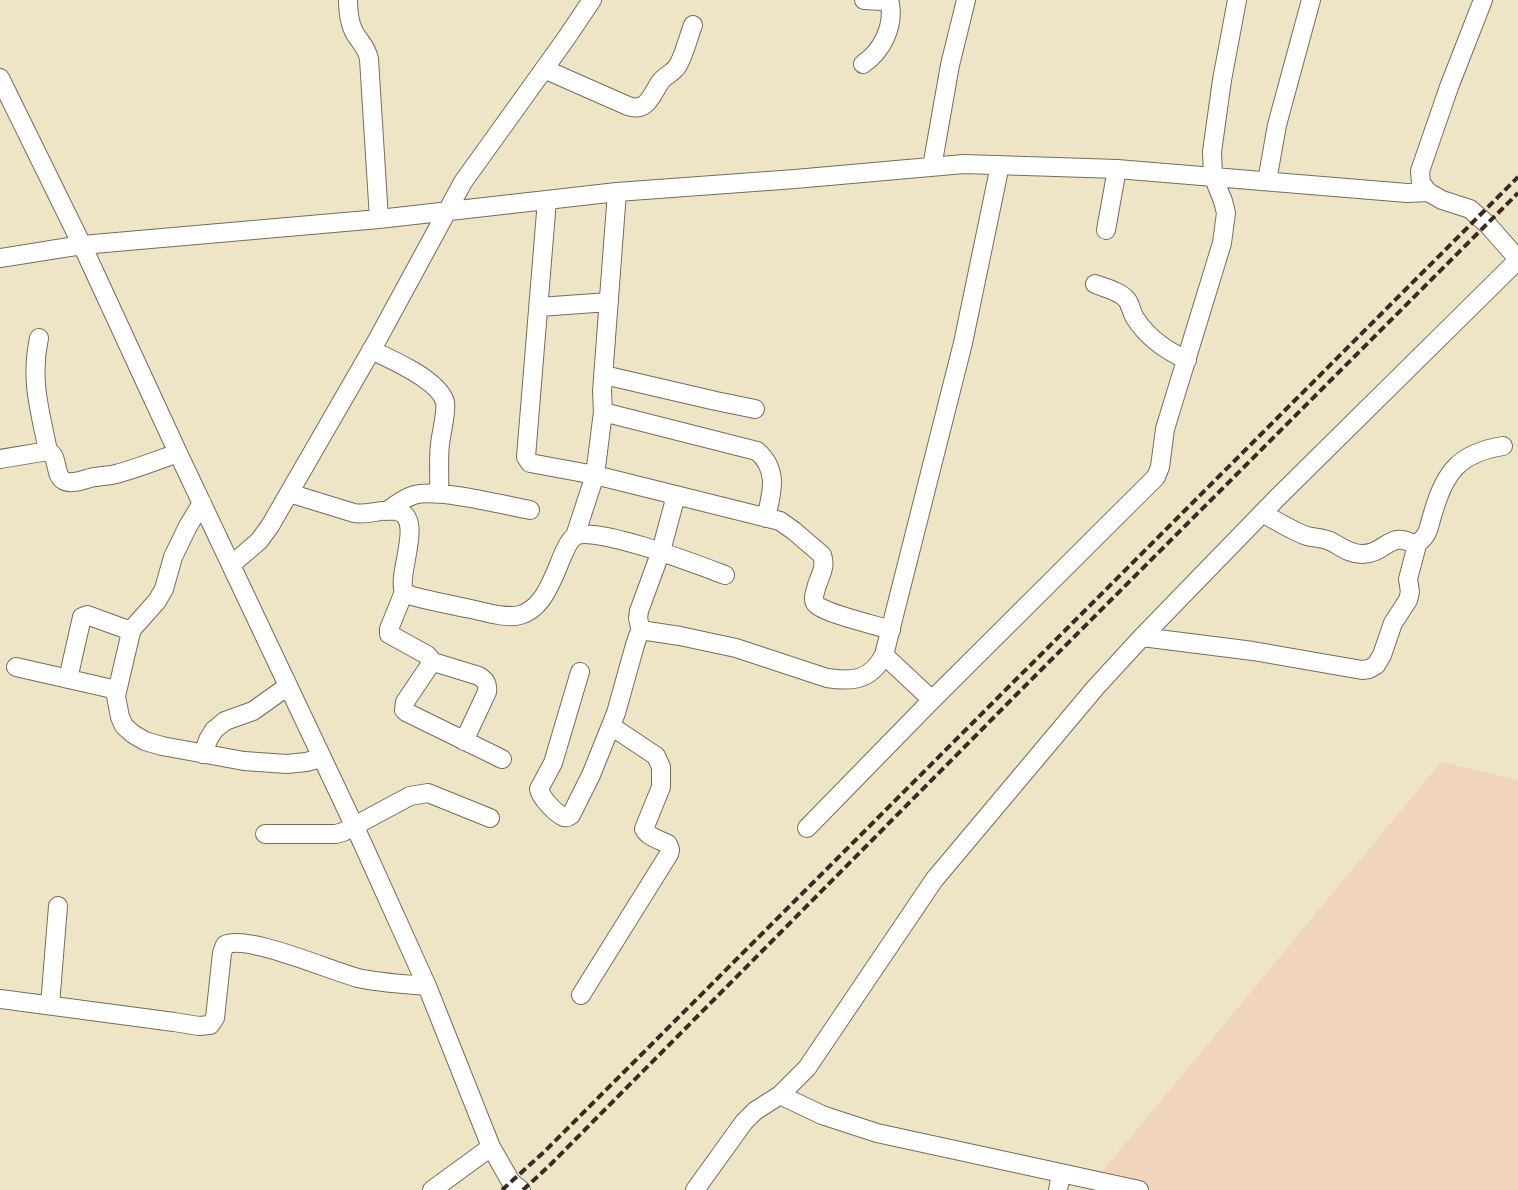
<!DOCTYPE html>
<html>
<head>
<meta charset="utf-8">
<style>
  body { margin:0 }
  canvas { display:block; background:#eee5c7 }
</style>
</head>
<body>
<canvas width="1518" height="1190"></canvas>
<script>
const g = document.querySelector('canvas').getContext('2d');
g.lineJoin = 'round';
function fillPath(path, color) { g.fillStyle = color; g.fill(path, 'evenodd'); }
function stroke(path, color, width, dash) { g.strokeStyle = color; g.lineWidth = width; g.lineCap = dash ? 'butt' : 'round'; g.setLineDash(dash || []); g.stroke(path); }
const built = new Path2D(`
  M 1441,762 L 1518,780 L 1518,1190 L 1087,1190 Z`);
const minor = new Path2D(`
  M 348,0 C 348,10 349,22 354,32 C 360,43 366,45 369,59 L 379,219
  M 1483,0 L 1449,87 L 1420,171 L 1421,183 L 1428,192 L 1442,200 L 1470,209 L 1488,225 L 1518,259
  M 863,64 C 882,51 894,27 890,4 L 887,1 L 883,1 L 864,0
  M 544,69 L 628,106 C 648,113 652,93 661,81 C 665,76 672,73 676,68 C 683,60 689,35 693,25
  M 0,78 L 82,245 L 178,453 L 361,840 L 427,986 L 491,1147 L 511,1182 L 521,1190
  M 932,167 L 950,65 L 966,0
  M 1267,181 L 1277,125 L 1311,0
  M 547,200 L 526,457 L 530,463 L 595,475 L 780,521 L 794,531 L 822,555 C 826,566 821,574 817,585 C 816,590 812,598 815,603 C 819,612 879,626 891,630
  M 1106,230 L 1117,169
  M 0,258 L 82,245 L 379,219 L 617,192 L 795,179 L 964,164 L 1117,169 L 1407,193 L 1428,192
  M 1095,284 C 1105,288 1120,291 1127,300 C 1131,305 1131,312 1135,318 C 1147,337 1167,351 1187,360
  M 539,307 L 609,302
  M 39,338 C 30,381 40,410 48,451
  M 371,350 C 391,359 439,380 445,402 C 447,411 441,434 440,444 C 438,461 440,477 439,494
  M 604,375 L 716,401 L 755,409
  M 603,412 L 757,451 C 779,470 772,493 766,518
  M 0,459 L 48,451 C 59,456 54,474 63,480 C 70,485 83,480 90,478 C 99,476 108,476 116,474 C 138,468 158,460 178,453
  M 289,493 L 354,513 C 368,516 381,508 396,511 C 426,516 396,574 404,592 L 412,596 C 431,601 451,605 471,609 C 485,612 506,619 520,615 C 538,610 547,592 554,576 C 559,566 566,542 575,536 C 595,525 701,566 725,575
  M 202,503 L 188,526 L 173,557 L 164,589 L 157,601 L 133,628 L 131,632 L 116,696 L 120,717 L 124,726 L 133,734 L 145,741 L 162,746 L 244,761 L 287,764 L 306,762 L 322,758
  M 387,511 C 395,505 404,498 414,495 C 438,488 503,505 530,510
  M 575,536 L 595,475 L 603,412 L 602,391 L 617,192
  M 1415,545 C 1430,535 1428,528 1433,513 C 1445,471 1460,453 1503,446
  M 231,565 L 259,541 L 270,526 L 375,344 L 463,182 L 565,40 L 592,0
  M 404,592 L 389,629 L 389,634 L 427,655 L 430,658 L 430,665 L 405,702 L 404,710 L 406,712 L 502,759
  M 641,632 L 638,618 L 639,611 L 661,551 L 674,503 L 673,498 L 669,494
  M 1142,637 L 1253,651 L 1362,670 L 1369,669 L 1376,665 L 1382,655 L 1393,623 L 1408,600 L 1410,592 L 1408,579 L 1416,549 L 1415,545 C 1390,529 1386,554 1362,554 C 1349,554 1340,546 1330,541 C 1322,538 1315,538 1307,536 C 1294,532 1275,520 1262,513
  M 884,655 L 932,700
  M 430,661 L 479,676 C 486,681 488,684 487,692 L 464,741
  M 16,667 L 117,690
  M 580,672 L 553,763 L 539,789 C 541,798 555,813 564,817 C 568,818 568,817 571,815 L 591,775 L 616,713 L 635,645 L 638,636 L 641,632 L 647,631 L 680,636 L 736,648 L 827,678 C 853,682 871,680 884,655 L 963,343 L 1000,165
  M 68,679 L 82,617 L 87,615 L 131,631
  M 203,754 L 208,740 L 214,730 L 225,721 L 253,711 L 288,686
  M 807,828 L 932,700 L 1156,477 L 1160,467 L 1165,429 L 1222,243 L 1226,213 L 1223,201 L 1213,176 L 1212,152 L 1222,80 L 1237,0
  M 265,834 L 336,834 L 343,832 L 410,796 L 428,793 L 490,818
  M 581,995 L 669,854 L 670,850 L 668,844 C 660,840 648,837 644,829 L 661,787 L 661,767 L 656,756 L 611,726
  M 0,999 L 174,1022 L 199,1026 L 210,1025 L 215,1018 L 222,953 L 225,945 C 247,934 331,971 358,978 C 380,983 404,984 427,986
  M 50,1005 L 58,906
  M 780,1095 L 822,1115 L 877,1133 L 1139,1190
  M 432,1190 L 491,1147
  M 695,1190 L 744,1122 L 755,1111 L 780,1095 L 807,1068 L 934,880 L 1096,687 L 1142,637 L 1277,498 L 1518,260
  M 1058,1190 L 1061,1174`);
const rail = new Path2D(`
  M 502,1190 L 544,1152 L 1518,177
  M 523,1190 L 550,1165 L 1018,693 L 1518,193`);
fillPath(built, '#f0d5bc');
stroke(minor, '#7a6b59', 20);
stroke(minor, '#fff', 18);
stroke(rail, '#3b2a1e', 4, [8, 4]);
</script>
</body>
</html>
